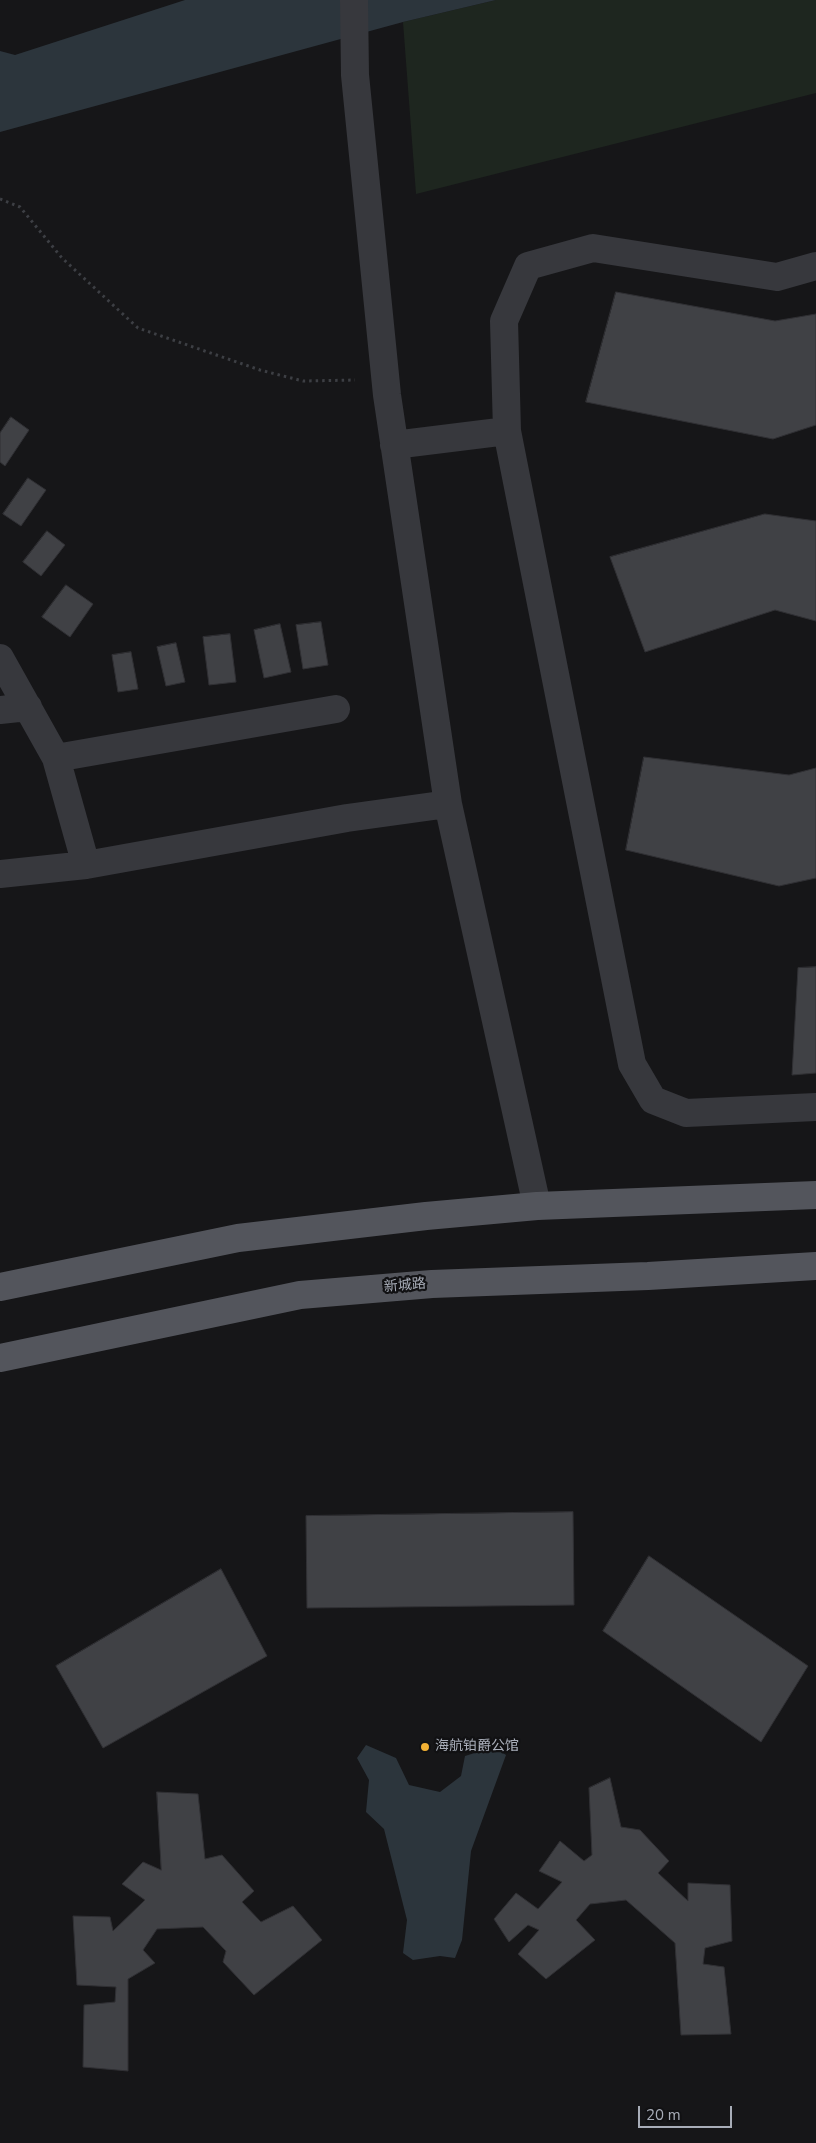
<!DOCTYPE html>
<html>
<head>
<meta charset="utf-8">
<style>
  body { margin:0 }
  #map { position:relative; width:816px; height:2143px; overflow:hidden; background:#161618; font-family:"Nunito Sans",sans-serif }
  canvas { display:block }
  .scale { position:absolute; left:638px; top:2106px; width:94px; height:22px; box-sizing:border-box; border:2px solid #a8adb8; border-top:0; padding-left:6px; font-size:15px; line-height:18px; white-space:nowrap; color:#a8adb8; -webkit-text-stroke:4px #111113; paint-order:stroke }
</style>
</head>
<body>
<div id="map">
<canvas width="816" height="2143"></canvas>
<div class="scale">20 m</div>
</div>
<script>
const g = document.querySelector('canvas').getContext('2d');
g.lineJoin = 'round';
function fillPath(path, color) { g.fillStyle = color; g.fill(path, 'evenodd'); }
function stroke(path, color, width, dash) { g.strokeStyle = color; g.lineWidth = width; g.lineCap = dash ? 'butt' : 'round'; g.setLineDash(dash || []); g.stroke(path); }
function drawText(font, color, halo, rows, align = 'center') {
  g.font = font + ' "Nunito Sans","Noto Sans SC",sans-serif'; g.lineWidth = 4.5; g.setLineDash([]); g.textBaseline = 'middle'; g.strokeStyle = halo; g.fillStyle = color; for (const [text, x, y, turn = 0] of rows) {
    g.save(); g.translate(x, y); g.rotate((+turn || 0) * Math.PI / 180); g.textAlign = isNaN(turn) ? turn : align; if (halo) g.strokeText(text, 0, 0); g.fillText(text, 0, 0); g.restore();
  }
}
const green = new Path2D(`
  M 496,0 L 816,0 L 816,93 L 416,194 L 403,22 Z`);
const water = new Path2D(`
  M 185,0 L 496,0 L 403,22 L 0,132 L 0,51 L 15,55 Z
  M 366,1745 L 396,1758 L 409,1785 L 440,1792 L 461,1776 L 465,1756 L 494,1747 L 506,1755 L 471,1851 L 462,1940 L 455,1958 L 440,1956 L 413,1960 L 403,1953 L 407,1920 L 384,1829 L 366,1812 L 369,1780 L 357,1758 Z`);
const building = new Path2D(`
  M 616,292 L 775,321 L 816,314 L 816,425 L 773,439 L 586,402 Z
  M 11,417 L 29,430 L 5,466 L 0,462 L 0,433 Z
  M 28,478 L 46,490 L 21,526 L 3,514 Z
  M 765,514 L 816,521 L 816,621 L 775,610 L 645,652 L 610,557 Z
  M 47,531 L 65,545 L 41,576 L 23,562 Z
  M 66,585 L 93,604 L 70,637 L 42,617 Z
  M 321,622 L 328,665 L 303,669 L 296,625 Z
  M 280,624 L 291,672 L 264,678 L 254,630 Z
  M 230,634 L 236,682 L 209,685 L 203,637 Z
  M 176,643 L 185,682 L 166,686 L 157,647 Z
  M 131,652 L 138,689 L 118,692 L 112,655 Z
  M 644,757 L 789,775 L 816,768 L 816,878 L 779,886 L 626,850 Z
  M 816,967 L 816,1073 L 792,1075 L 798,968 Z
  M 573,1512 L 574,1605 L 307,1608 L 306,1516 Z
  M 649,1556 L 808,1666 L 761,1742 L 603,1631 Z
  M 221,1569 L 267,1656 L 103,1748 L 56,1666 Z
  M 610,1778 L 621,1827 L 640,1830 L 669,1861 L 658,1873 L 688,1901 L 688,1883 L 730,1885 L 732,1941 L 705,1948 L 703,1964 L 724,1967 L 731,2034 L 681,2035 L 675,1943 L 626,1900 L 590,1904 L 576,1920 L 595,1940 L 546,1979 L 518,1954 L 539,1930 L 528,1925 L 509,1942 L 494,1919 L 516,1893 L 538,1909 L 562,1882 L 539,1871 L 560,1841 L 584,1861 L 592,1855 L 589,1788 Z
  M 157,1792 L 198,1794 L 205,1859 L 222,1855 L 254,1891 L 242,1902 L 261,1922 L 293,1906 L 322,1940 L 254,1995 L 223,1962 L 226,1951 L 203,1927 L 157,1929 L 143,1950 L 155,1963 L 128,1979 L 128,2071 L 83,2067 L 84,2005 L 115,2002 L 116,1987 L 77,1985 L 73,1916 L 110,1917 L 113,1931 L 145,1900 L 122,1884 L 143,1862 L 161,1870 Z`);
const path = new Path2D(`
  M 0,199 L 20,207 L 62,258 L 138,328 L 260,370 L 303,381 L 355,380`);
const minor = new Path2D(`
  M 354,0 L 355,75 L 387,395 L 448,804 L 537,1206
  M 816,266 L 777,277 L 593,248 L 528,266 L 504,321 L 507,431 L 632,1064 L 653,1100 L 686,1113 L 816,1107
  M 394,445 L 507,431
  M 0,658 L 56,758 L 86,865
  M 0,710 L 28,707
  M 56,758 L 336,709
  M 0,874 L 86,865 L 347,818 L 448,804`);
const major = new Path2D(`
  M 0,1287 L 238,1238 L 426,1216 L 537,1206 L 816,1195
  M 0,1358 L 300,1295 L 432,1284 L 648,1276 L 816,1266`);
const markers = [
  [425,1747,5,"#f2b134"]
];
const streetNames = [
  ["新城路",405,1286,-5]
];
const poiNames = [
  ["海航铂爵公馆",435,1747]
];
fillPath(green, '#1e261f');
fillPath(water, '#2c353c');
fillPath(building, '#404145');
stroke(building, '#303034', 1);
stroke(path, '#3d3f44', 3, [2.5, 4]);
stroke(minor, '#37383d', 28);
stroke(major, '#53555c', 28);
for (const [x, y, r, color] of markers) { const dot = new Path2D(); dot.arc(x, y, r, 0, 2 * Math.PI); g.fillStyle = color; g.fill(dot); stroke(dot, '#111113', 2); }
drawText('14px', '#a8adb8', '#111113', streetNames);
drawText('14px', '#a8adb8', '#111113', poiNames, 'left');
</script>
</body>
</html>
